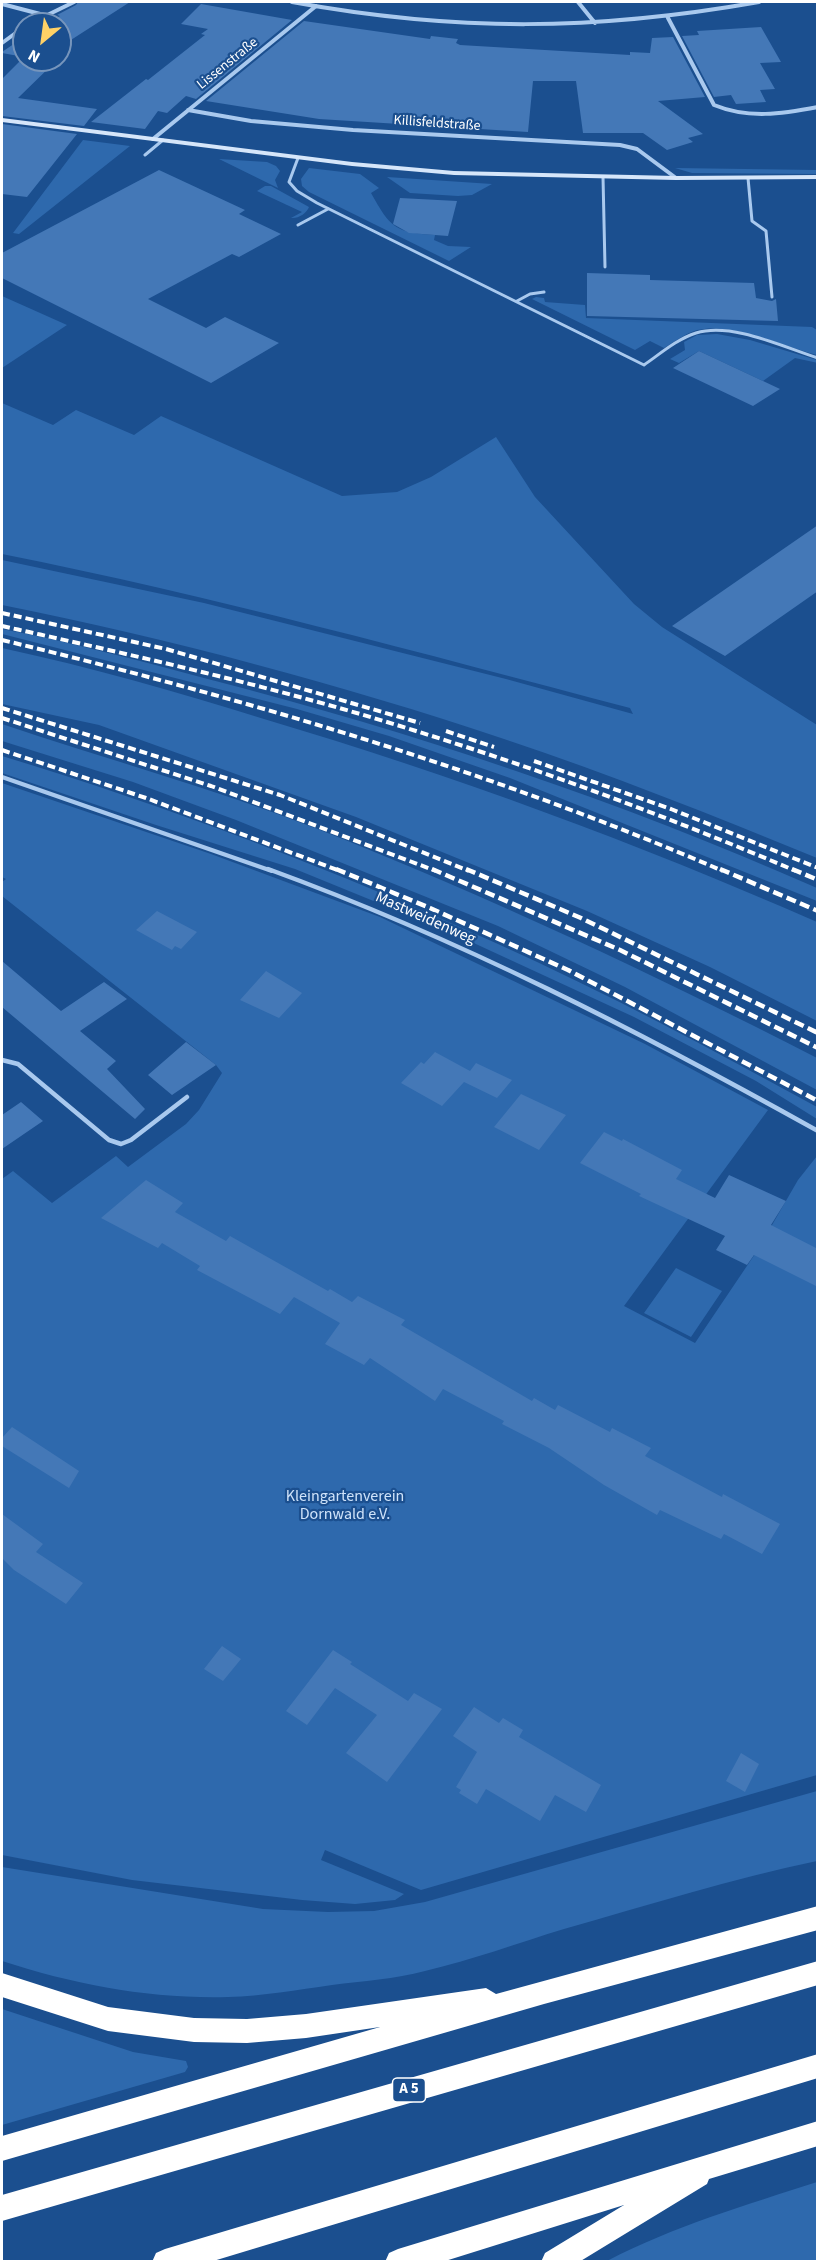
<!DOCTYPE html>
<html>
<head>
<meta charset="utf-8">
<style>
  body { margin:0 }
  #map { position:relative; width:819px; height:2263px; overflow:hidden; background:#1b4f8f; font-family:"Source Sans 3",sans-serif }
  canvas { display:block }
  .frame { position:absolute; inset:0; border:3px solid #fff; pointer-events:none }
  .north { position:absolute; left:12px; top:12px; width:60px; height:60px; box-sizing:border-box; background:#1b4f8f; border:2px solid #7695bc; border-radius:50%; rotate:209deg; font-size:16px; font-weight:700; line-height:24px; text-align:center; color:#fff }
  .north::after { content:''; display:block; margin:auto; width:21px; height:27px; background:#ffd166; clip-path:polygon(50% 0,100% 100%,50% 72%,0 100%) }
</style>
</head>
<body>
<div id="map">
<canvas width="819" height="2263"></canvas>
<div class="frame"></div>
<div class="north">N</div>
</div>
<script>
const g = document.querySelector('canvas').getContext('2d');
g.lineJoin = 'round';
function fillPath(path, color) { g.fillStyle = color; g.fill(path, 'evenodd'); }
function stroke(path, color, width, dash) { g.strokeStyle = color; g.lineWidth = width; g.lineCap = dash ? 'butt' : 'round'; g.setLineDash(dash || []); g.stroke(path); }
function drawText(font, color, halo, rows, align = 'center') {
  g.font = font + ' "Source Sans 3",sans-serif'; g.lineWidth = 4.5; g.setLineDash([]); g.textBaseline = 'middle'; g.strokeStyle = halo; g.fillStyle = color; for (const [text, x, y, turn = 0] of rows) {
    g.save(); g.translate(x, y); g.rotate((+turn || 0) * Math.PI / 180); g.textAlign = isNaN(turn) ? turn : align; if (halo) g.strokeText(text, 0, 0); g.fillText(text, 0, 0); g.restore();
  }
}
const green = new Path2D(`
  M 83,140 L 130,146 L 19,234 L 13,233 Z
  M 219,159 L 267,162 L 276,166 L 280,171 L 275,180 L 278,188 Z
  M 309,168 L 360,174 L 379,188 L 371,193 C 390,227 395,233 435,235 L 434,240 L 448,246 L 471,247 L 449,261 L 309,192 L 302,186 L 301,179 Z
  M 675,168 L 817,170 L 818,174 L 692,173 Z
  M 387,177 L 492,184 L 472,195 L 458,196 L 410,193 Z
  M 265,186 L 271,186 L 309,207 C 307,213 298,219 291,218 L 302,212 L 257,191 Z
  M 2,296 L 67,325 L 2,368 Z
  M 536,297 L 544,298 L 545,302 L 585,305 L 586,318 L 812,327 L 817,330 L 817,355 C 783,346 732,322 697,330 C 686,333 674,342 664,348 L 650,341 L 635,350 L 532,299 Z
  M 717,334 L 750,340 L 817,360 L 818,363 L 795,358 L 763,381 L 699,351 L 679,363 L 670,359 L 685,350 L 684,342 L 697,335 Z
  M 2,403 L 53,425 L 76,410 L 134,435 L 161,416 L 342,496 L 397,492 L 431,477 L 496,437 L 535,497 L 634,604 L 662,627 L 817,725 L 817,858 C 714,816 610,774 504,739 C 340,684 171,639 2,605 L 2,560 L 204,603 L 506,679 L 633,714 L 630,708 C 421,653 213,596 2,554 Z
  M 2,629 C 70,642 137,660 204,678 C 414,732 620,801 817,888 L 817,901 L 510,778 L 389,736 L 297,709 L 2,634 Z
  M 2,648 C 90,667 178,692 264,719 C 453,775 637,843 817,922 L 817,1021 L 710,967 L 587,911 L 356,817 L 99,725 L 2,704 Z
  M 2,724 C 106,759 212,788 315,828 C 487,896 654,974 817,1058 L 817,1090 L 625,987 L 498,926 L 236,820 L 133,782 L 2,741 Z
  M 2,756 C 171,807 337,871 498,944 C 607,993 713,1050 817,1107 L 817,1119 L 756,1081 L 634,1017 L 452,933 L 295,869 L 156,825 L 2,773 Z
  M 2,783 L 211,854 L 380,917 L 645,1044 L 768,1110 L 624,1306 L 695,1343 L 757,1251 L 798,1180 L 817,1156 L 817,1775 L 421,1890 L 325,1850 L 321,1860 L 404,1894 L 395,1900 L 355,1904 L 302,1900 L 132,1880 L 2,1855 L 2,1179 L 13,1171 L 52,1203 L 116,1156 L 128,1167 L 186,1124 L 199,1110 L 222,1073 L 216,1065 L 2,896 L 2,882 L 6,879 L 2,877 Z
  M 676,1268 L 722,1291 L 691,1337 L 644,1313 Z
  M 817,1791 L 817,1861 C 732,1879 648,1905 564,1929 C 518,1943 472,1960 425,1971 C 395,1979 363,1981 332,1985 C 297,1990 263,1996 228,1997 C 150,1999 76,1985 2,1961 L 2,1867 L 263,1909 L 328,1912 L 374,1911 L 425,1902 Z
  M 2,2009 L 133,2052 L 186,2061 L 188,2067 L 185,2072 L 2,2125 Z
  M 817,2182 L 817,2261 L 607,2261 C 674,2226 746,2205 817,2182 Z`);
const building = new Path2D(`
  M 78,2 L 130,2 L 60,47 L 60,24 L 44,24 L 60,16 L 57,15 L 76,5 Z
  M 201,4 L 292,20 L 196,99 L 186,96 L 167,113 L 158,111 L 145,129 L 91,122 L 146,79 L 148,80 L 205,35 L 201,34 L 208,29 L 181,24 Z
  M 304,21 L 430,39 L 431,36 L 458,39 L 456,43 L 460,45 L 630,55 L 630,52 L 650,53 L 652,38 L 673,37 L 705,97 L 658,101 L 703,134 L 688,138 L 693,142 L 667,150 L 643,133 L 583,133 L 576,81 L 533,81 L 528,132 L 319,119 L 206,101 Z
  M 761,27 L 781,62 L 760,63 L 775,89 L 760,90 L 766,102 L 736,104 L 731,95 L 714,97 L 682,36 L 699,35 L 697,31 Z
  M 24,37 L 24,57 L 2,53 L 2,52 Z
  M 24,57 L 24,60 L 57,60 L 18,98 L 97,109 L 84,126 L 2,116 L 2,79 Z
  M 2,124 L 77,134 L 27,197 L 2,194 Z
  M 159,170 L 245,210 L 239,214 L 281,234 L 239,257 L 232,254 L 148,299 L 206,328 L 225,317 L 279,343 L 211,383 L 2,278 L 2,253 Z
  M 400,198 L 457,201 L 448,236 L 409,233 L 393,224 Z
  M 587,273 L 650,275 L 650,280 L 754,283 L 756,298 L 772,301 L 776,299 L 778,321 L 587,316 Z
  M 699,351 L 763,381 L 780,389 L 753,406 L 673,368 Z
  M 818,525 L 818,591 L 725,656 L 672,626 Z
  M 157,911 L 197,932 L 181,949 L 175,946 L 172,950 L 136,930 Z
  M 2,961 L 61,1011 L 104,982 L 127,999 L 80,1031 L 116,1061 L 107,1069 L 145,1109 L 135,1119 L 2,1007 Z
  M 266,971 L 302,993 L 279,1018 L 240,1000 Z
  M 186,1042 L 216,1065 L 172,1095 L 148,1075 Z
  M 435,1052 L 470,1071 L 476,1063 L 512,1080 L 497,1098 L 464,1082 L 442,1106 L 401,1083 L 421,1062 L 424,1064 Z
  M 521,1094 L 566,1115 L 539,1150 L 494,1127 Z
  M 21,1102 L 43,1121 L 2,1149 L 2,1115 Z
  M 604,1132 L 622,1141 L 623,1139 L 682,1170 L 676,1179 L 715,1198 L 729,1175 L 786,1201 L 771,1225 L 818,1249 L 818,1287 L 754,1255 L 747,1265 L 716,1250 L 725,1236 L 639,1196 L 641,1194 L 580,1163 Z
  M 146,1180 L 183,1203 L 175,1212 L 226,1241 L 230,1236 L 328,1291 L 330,1289 L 352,1302 L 358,1296 L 405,1320 L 401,1325 L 532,1401 L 534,1398 L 555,1410 L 558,1405 L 610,1432 L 612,1428 L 651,1448 L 645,1456 L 722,1497 L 723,1494 L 780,1524 L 762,1554 L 724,1534 L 721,1539 L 660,1510 L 657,1515 L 604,1485 L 549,1448 L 502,1424 L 504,1421 L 443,1389 L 435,1401 L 370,1358 L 364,1365 L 325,1344 L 340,1323 L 294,1297 L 280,1314 L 197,1270 L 200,1266 L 162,1243 L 158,1248 L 101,1218 Z
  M 12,1427 L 79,1471 L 69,1488 L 2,1446 L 2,1438 Z
  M 2,1514 L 43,1544 L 36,1552 L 83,1583 L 66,1604 L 14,1570 L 2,1558 Z
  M 222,1646 L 241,1659 L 223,1681 L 204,1669 Z
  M 333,1650 L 352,1662 L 350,1664 L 408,1701 L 414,1693 L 442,1709 L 387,1782 L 346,1753 L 377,1715 L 335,1688 L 307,1725 L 286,1711 Z
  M 474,1707 L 499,1723 L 503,1718 L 523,1730 L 519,1737 L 601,1785 L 586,1812 L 555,1795 L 540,1821 L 486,1789 L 477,1804 L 459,1793 L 461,1790 L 456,1787 L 477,1752 L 453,1736 Z
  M 741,1753 L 759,1764 L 745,1792 L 726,1781 Z`);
const serviceFar2 = new Path2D(`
  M 145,155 L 163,140
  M 298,158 L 289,182 L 297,191 L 317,203 L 644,365 C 660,354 677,339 696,333 C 732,322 783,347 818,358
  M 603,177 L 605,267
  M 748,178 L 752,221 L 766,231 L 772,297
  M 298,225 L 328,209
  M 517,301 L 530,294 L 544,292`);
const serviceFar1 = new Path2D(`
  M 2,777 L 272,871`);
const service = new Path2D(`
  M 268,869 C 460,939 640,1032 818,1131
  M 2,1060 L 18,1064 L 109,1140 L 121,1144 L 131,1140 L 187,1097`);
const minor = new Path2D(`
  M 292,2 C 456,32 595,31 759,2
  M 578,2 L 595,23
  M 2,4 L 44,15
  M 668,18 L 714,105 C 748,119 782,114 818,107
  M 29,24 L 74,2
  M 2,43 L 24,27
  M 188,110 L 251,121 L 353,130 L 620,145 L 637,149 L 676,178
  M 153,139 L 316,6`);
const secondary = new Path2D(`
  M 2,118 L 352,162 L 454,171 L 676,176 L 818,175 L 818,179 L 676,180 L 454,175 L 352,166 L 2,122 Z`);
const motorway = new Path2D(`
  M 818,1906 L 818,1930 L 544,2004 L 2,2161 L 2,2136 L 380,2027 L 306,2038 L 247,2043 L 194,2042 L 108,2031 L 2,1997 L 2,1973 L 108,2007 L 194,2018 L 247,2019 L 306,2014 L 486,1988 L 496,1994 Z
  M 818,1961 L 818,1985 L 2,2221 L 2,2195 Z
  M 818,2054 L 818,2078 L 210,2262 L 152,2262 L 156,2253 L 165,2249 Z
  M 818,2121 L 818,2146 L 709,2179 L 707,2184 L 579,2262 L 541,2262 L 545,2253 L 624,2205 L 442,2262 L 385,2262 L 389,2253 L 398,2249 Z`);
const railFar1 = new Path2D(`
  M 2,613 L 166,649 L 420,723
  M 2,626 C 141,657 280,688 416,731 C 545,771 671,818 796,871
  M 2,640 C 247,699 491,771 723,871
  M 2,708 L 280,795 L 469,871
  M 2,718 L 211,786 L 436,871
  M 446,731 L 494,747
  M 2,750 L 146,798 L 340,871
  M 534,761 L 671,809 L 818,868`);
const rail = new Path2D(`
  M 336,869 L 430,908 L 568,970 L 818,1101
  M 432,869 L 620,950 L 818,1048
  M 466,869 L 581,918 L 818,1033
  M 720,869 L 818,911
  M 792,869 L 818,880`);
const farStreetnames = [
  ["Lissenstraße",228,64,-39],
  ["Killisfeldstraße",437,124,4]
];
const shields = [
  [409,2090,33]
];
const shieldNames = [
  ["A 5",409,2090]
];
const streetNames = [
  ["Mastweidenweg",425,919,24]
];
const parkNames = [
  ["Kleingartenverein",345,1497],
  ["Dornwald e.V.",345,1515]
];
fillPath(green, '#2e69ad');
fillPath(building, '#4478b7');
stroke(serviceFar2, '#a9c9ee', 3);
stroke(serviceFar1, '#a9c9ee', 4);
stroke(service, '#a9c9ee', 4.5);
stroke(minor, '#a9c9ee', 4);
fillPath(secondary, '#d6e6fa');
fillPath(motorway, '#fff');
stroke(railFar1, '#fff', 4, [8, 4]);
stroke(rail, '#fff', 4.5, [10, 4.5]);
drawText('14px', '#fff', '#1b4f8f', farStreetnames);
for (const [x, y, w] of shields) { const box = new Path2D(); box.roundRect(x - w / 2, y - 12, w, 24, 4.5); g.fillStyle = '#1b4f8f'; g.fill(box); stroke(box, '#fff', 1.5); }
drawText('bold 15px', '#fff', null, shieldNames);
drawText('16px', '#fff', '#1b4f8f', streetNames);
drawText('16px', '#cfe3fa', '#1b4f8f', parkNames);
</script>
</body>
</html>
